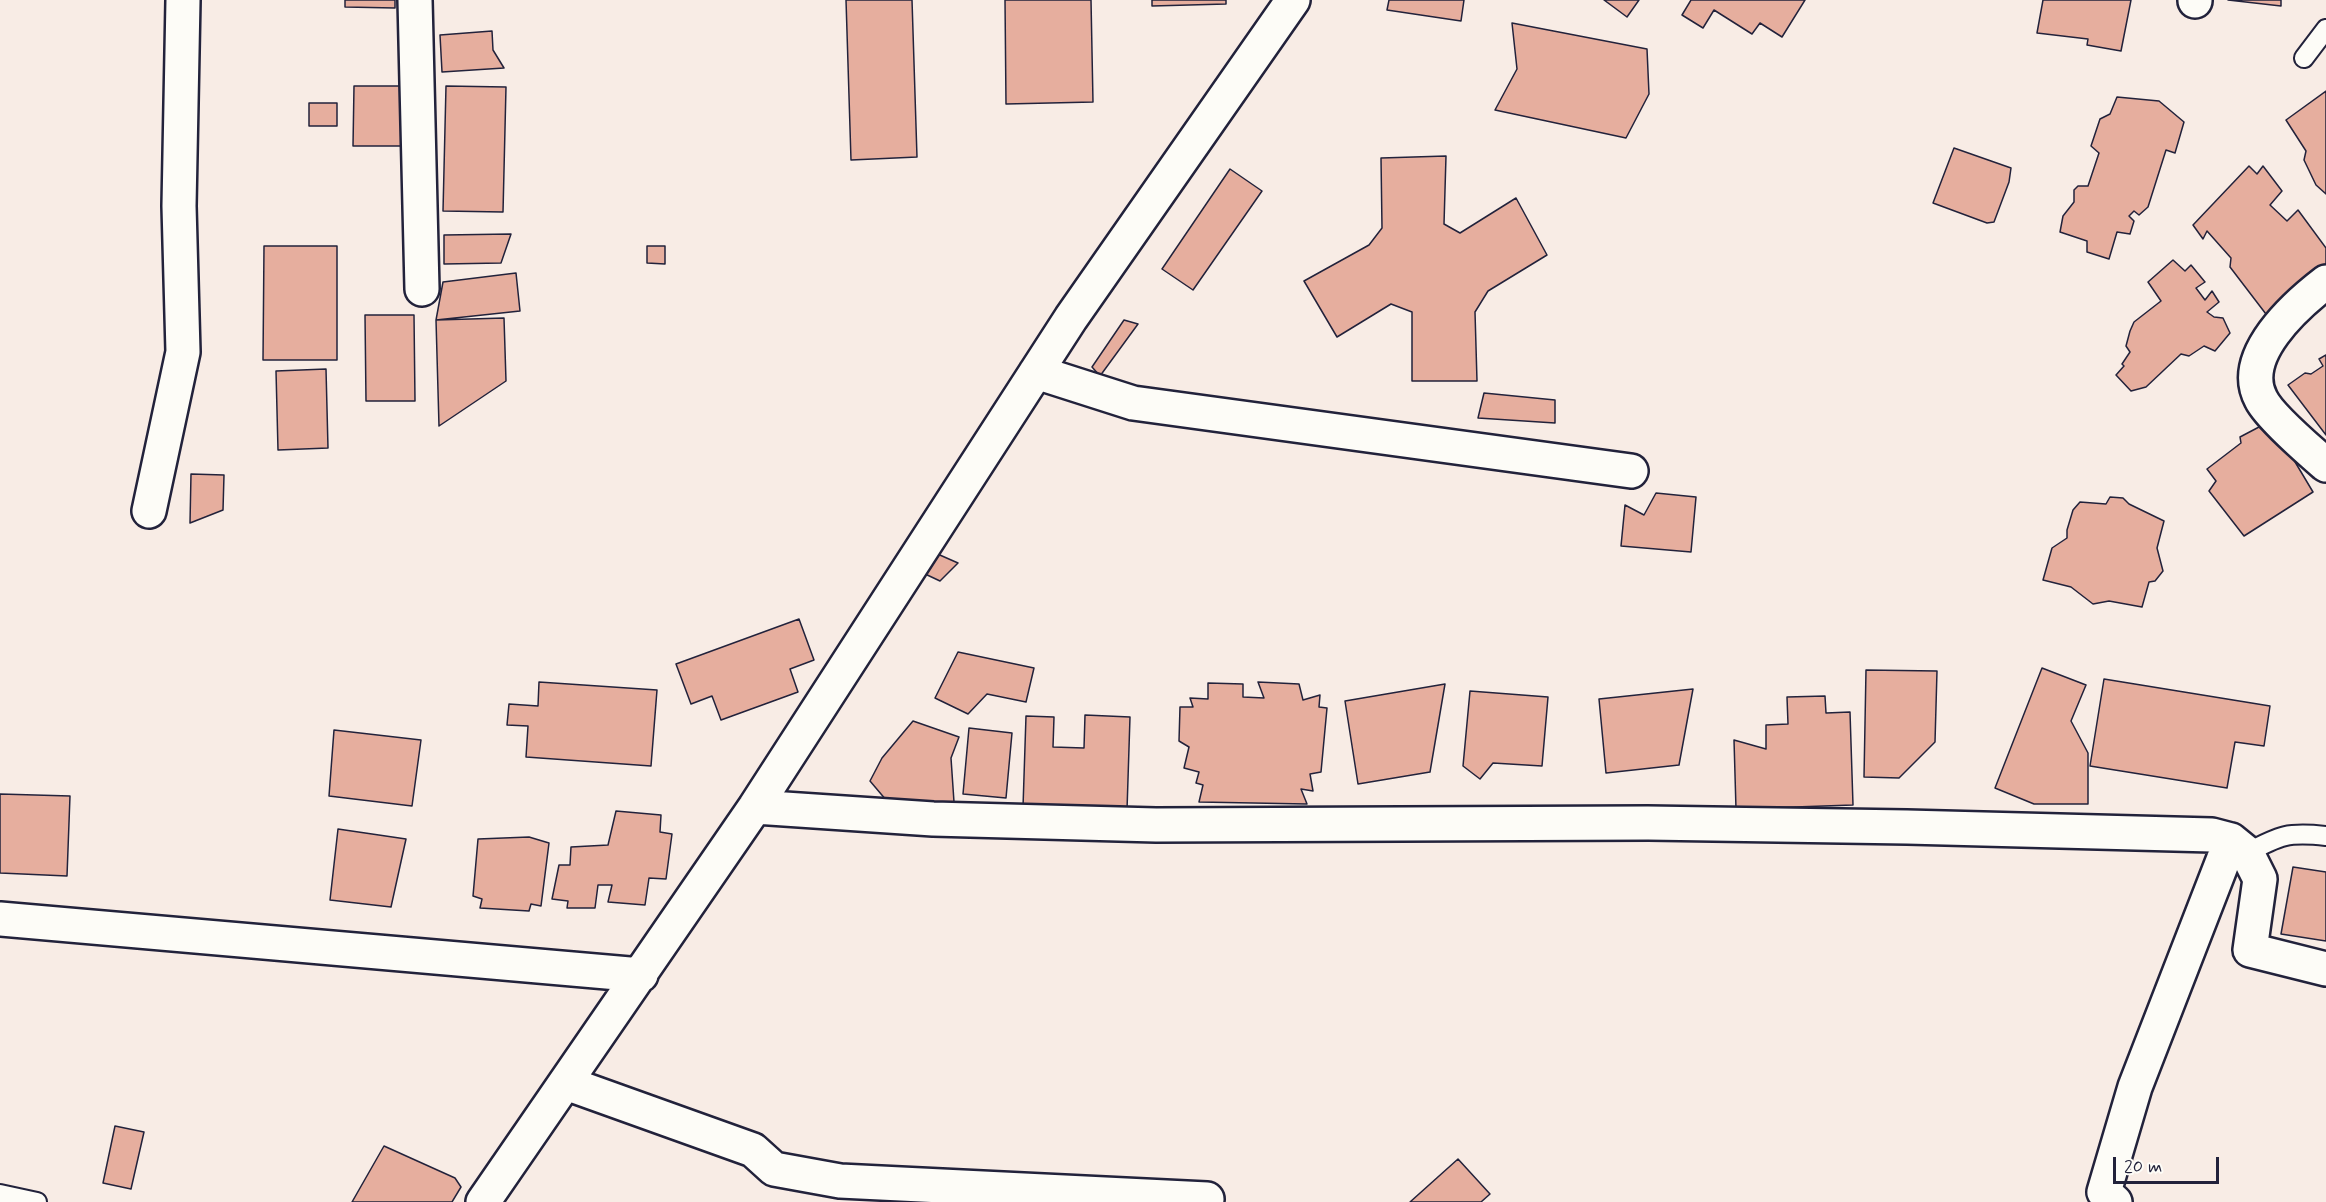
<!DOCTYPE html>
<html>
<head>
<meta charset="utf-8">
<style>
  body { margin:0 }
  #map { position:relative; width:2326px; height:1202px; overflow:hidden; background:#f8ece5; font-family:Mynerve,sans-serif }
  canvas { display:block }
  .scale { position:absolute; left:2113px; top:1157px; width:106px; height:27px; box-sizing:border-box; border:3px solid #22223b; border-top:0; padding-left:8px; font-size:18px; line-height:21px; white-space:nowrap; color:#22223b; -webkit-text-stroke:4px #fdfcf7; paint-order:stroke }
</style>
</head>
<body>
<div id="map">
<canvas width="2326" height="1202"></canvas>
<div class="scale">20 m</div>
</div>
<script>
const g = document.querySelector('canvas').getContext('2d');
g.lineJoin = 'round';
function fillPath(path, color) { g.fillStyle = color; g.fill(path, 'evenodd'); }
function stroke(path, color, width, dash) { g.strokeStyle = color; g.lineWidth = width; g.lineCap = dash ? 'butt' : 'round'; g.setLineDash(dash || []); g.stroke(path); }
const building = new Path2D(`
  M 345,0 L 395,0 L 395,8 L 345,7 Z
  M 846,0 L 912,0 L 917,157 L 851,160 Z
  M 1005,0 L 1091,0 L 1093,102 L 1006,104 Z
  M 1152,0 L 1226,0 L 1226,4 L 1152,6 Z
  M 1389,0 L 1464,0 L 1461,21 L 1387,10 Z
  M 1604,0 L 1639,0 L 1627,17 Z
  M 1691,0 L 1805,0 L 1782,37 L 1760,23 L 1752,34 L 1714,10 L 1703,28 L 1682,15 Z
  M 2043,0 L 2131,0 L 2121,51 L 2087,45 L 2088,39 L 2037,33 Z
  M 2228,0 L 2281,0 L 2281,6 Z
  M 1512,23 L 1647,49 L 1649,94 L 1626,138 L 1495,110 L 1517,69 Z
  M 492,31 L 493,50 L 504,68 L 442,72 L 440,35 Z
  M 354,86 L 401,86 L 401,146 L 353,146 Z
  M 446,86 L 506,87 L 503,212 L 443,211 Z
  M 2326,91 L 2326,194 L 2316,185 L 2304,160 L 2306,151 L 2286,120 Z
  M 2117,97 L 2159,101 L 2184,122 L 2175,153 L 2166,150 L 2148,207 L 2139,215 L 2134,211 L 2129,216 L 2134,221 L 2130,234 L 2117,232 L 2109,259 L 2087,252 L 2087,241 L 2060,232 L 2063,216 L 2074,202 L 2074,190 L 2078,186 L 2088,186 L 2099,153 L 2091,146 L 2100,119 L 2110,114 Z
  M 309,103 L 337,103 L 337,126 L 309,126 Z
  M 1954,148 L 2011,168 L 2009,182 L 1994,222 L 1987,223 L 1933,203 Z
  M 1446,156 L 1444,224 L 1460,233 L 1516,198 L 1547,255 L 1488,291 L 1475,312 L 1477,381 L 1412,381 L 1412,312 L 1391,304 L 1337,337 L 1304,281 L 1369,245 L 1382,228 L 1381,158 Z
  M 2249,166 L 2257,174 L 2263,166 L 2282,191 L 2270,205 L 2287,221 L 2298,210 L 2326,248 L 2326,271 L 2269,318 L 2230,267 L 2231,258 L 2207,231 L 2203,239 L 2193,225 Z
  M 1230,169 L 1262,191 L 1193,290 L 1162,269 Z
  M 511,234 L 501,263 L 444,264 L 444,235 Z
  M 264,246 L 337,246 L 337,360 L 263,360 Z
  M 647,246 L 665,246 L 665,264 L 647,263 Z
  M 2173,260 L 2185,271 L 2191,265 L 2205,282 L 2196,288 L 2205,300 L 2212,291 L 2219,302 L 2207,312 L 2214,317 L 2223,318 L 2230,333 L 2215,351 L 2204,346 L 2189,356 L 2181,354 L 2146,387 L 2131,391 L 2116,375 L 2124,366 L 2122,364 L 2130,352 L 2126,346 L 2130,331 L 2134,322 L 2161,301 L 2148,282 Z
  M 516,273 L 520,311 L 436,320 L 443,282 Z
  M 365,315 L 414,315 L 415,401 L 366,401 Z
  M 504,318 L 506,381 L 439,426 L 436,320 Z
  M 1124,320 L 1138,324 L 1100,376 L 1092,367 Z
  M 2326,355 L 2326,435 L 2288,385 L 2305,373 L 2311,374 L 2323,366 L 2319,359 Z
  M 326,369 L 328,448 L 278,450 L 276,371 Z
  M 1484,393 L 1555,400 L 1555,423 L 1478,418 Z
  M 2259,427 L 2273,438 L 2279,435 L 2313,492 L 2244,536 L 2209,491 L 2216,481 L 2207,469 L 2241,443 L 2240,437 Z
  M 191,474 L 224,475 L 223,510 L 190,523 Z
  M 1656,493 L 1696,497 L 1691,552 L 1621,546 L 1625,505 L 1644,515 Z
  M 2110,497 L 2123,498 L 2129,504 L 2164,521 L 2157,548 L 2163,571 L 2155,581 L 2149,582 L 2142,607 L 2109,601 L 2093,604 L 2071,587 L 2043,580 L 2052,548 L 2067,538 L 2067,530 L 2073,510 L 2080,502 L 2106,504 Z
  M 933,552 L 958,563 L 940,581 L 923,573 Z
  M 799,619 L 814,660 L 790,669 L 798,692 L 721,720 L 712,696 L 691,704 L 676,664 Z
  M 958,652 L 1034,668 L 1026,702 L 987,694 L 968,714 L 935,698 Z
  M 2042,668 L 2086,685 L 2071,721 L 2088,753 L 2088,804 L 2034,804 L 1995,788 Z
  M 1866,670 L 1937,671 L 1935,742 L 1899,778 L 1864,777 Z
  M 2104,679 L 2270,706 L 2264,746 L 2235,742 L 2227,788 L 2090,766 Z
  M 539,682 L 657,690 L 651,766 L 526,757 L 528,726 L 507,725 L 509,704 L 538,706 Z
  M 1258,682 L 1299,684 L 1303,700 L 1320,695 L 1319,707 L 1327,708 L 1321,772 L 1310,774 L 1313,791 L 1301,789 L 1307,804 L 1199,802 L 1203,785 L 1196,783 L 1199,772 L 1184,768 L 1189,747 L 1179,741 L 1180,707 L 1193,707 L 1190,698 L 1208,699 L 1208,683 L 1243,684 L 1243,697 L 1264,698 Z
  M 1445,684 L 1430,772 L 1358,784 L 1345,701 Z
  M 1693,689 L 1679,765 L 1606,773 L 1599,699 Z
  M 1470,691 L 1548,697 L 1542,766 L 1493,763 L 1480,779 L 1463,766 Z
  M 1825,696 L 1826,713 L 1850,712 L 1853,805 L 1736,809 L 1734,740 L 1766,749 L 1766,725 L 1788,724 L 1787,697 Z
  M 1085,715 L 1130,717 L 1127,810 L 1023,807 L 1026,716 L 1054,717 L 1053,747 L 1084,748 Z
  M 913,721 L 959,737 L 951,758 L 954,802 L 892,807 L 870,781 L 882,758 Z
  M 969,728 L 1012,733 L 1006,798 L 963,794 Z
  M 334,730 L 421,740 L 412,806 L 329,796 Z
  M 0,794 L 70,796 L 67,876 L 0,873 Z
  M 616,811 L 661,815 L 660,832 L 672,834 L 666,879 L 649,878 L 645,905 L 608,902 L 612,885 L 598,885 L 595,908 L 567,908 L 568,901 L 552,899 L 559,865 L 570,865 L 571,847 L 608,845 Z
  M 338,829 L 406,839 L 391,907 L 330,900 Z
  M 529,837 L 549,843 L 541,906 L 531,904 L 529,911 L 480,908 L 482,899 L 473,896 L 478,839 Z
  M 2293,867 L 2326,872 L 2326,941 L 2281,934 Z
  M 115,1126 L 144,1132 L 131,1189 L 103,1183 Z
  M 384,1146 L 455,1178 L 461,1187 L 452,1202 L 352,1202 Z
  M 1458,1159 L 1490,1194 L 1481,1202 L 1410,1202 Z`);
const service = new Path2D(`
  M 2304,58 L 2326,29
  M 2247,853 C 2280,835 2288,832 2326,836
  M 0,1194 L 37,1202`);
const minor = new Path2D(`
  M 415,0 L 422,289
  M 2195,0 L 2195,1
  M 2326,282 C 2296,305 2238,356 2261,399 C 2269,416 2311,452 2326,465
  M 1036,372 L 1133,403 L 1631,471
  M 149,511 L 183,352 L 179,206 L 183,0
  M 755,807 L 933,819 L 1156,825 L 1648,823 L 1907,827 L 2212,835 L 2231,840 L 2247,853 L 2260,879 L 2250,950 L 2326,969
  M 0,919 L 641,975
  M 566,1083 L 753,1150 L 774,1169 L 840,1181 L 1207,1199
  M 483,1202 L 755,807 L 1071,318 L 1293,0
  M 2115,1202 L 2104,1192 L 2135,1087 L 2231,840`);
fillPath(building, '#e6ae9e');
stroke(building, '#22223b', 1.5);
stroke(service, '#22223b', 22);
stroke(minor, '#22223b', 38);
stroke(service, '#fdfcf7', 18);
stroke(minor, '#fdfcf7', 33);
</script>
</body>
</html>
